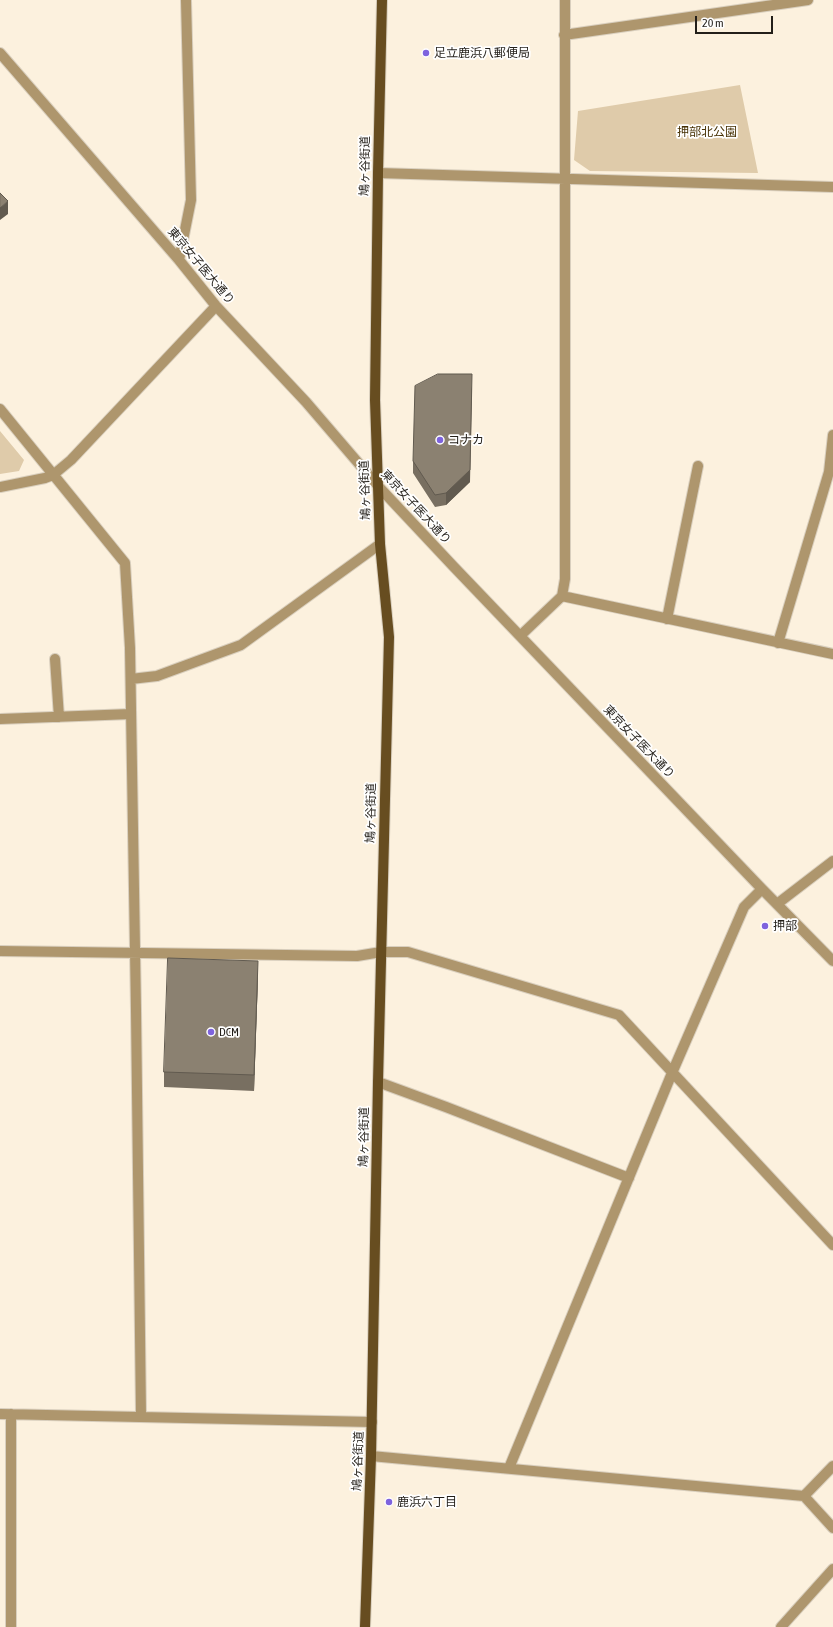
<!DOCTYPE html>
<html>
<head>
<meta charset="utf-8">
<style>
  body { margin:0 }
  #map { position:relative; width:833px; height:1627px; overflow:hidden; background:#fcf1de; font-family:"Asap Condensed",sans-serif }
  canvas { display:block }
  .scale { position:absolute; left:695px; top:16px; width:78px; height:18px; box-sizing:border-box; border:2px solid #231f19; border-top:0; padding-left:5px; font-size:12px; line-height:14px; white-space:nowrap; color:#231f19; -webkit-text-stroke:3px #fff; paint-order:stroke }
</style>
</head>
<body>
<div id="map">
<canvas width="833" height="1627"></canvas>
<div class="scale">20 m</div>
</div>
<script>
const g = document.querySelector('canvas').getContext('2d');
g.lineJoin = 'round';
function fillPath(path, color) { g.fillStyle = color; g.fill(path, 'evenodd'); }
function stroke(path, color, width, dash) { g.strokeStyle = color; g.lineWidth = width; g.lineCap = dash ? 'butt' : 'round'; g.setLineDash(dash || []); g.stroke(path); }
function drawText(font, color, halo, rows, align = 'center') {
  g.font = font + ' "Asap Condensed","Noto Sans JP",sans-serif'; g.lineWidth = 3.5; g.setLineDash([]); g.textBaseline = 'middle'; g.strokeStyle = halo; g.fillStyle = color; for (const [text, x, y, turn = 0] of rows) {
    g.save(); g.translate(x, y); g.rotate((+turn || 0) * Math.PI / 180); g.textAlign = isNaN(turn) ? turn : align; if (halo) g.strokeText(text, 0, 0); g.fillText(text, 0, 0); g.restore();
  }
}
const green = new Path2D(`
  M 740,85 L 758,173 L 590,171 L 574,160 L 578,111 Z
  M 0,431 L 24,460 L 19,471 L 0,474 Z`);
const minor = new Path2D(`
  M 564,35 L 808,0
  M 0,53 L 179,260 L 216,306 L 306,402 L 378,486 L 454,567 L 762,889 L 833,961
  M 378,173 L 833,187
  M 179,260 L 191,200 L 186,0
  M 0,409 L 125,563 L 130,648 L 136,1010 L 141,1416
  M 0,487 L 45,478 L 53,475 L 71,460 L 216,306
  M 562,596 L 833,654
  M 667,619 L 698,466
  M 520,636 L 562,596 L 565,579 L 565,0
  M 778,643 L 829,472 L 833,435
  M 55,659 L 59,717
  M 131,679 L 157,676 L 241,645 L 380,544
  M 0,719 L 131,714
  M 777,904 L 833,861
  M 0,951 L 357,956 L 381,952 L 408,952 L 619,1015 L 833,1245
  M 378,1082 L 446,1107 L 629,1178
  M 0,1414 L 372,1422
  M 11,1414 L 11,1627
  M 371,1456 L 804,1496 L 833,1466
  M 509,1468 L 672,1073 L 744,907 L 762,889
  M 804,1496 L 833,1528
  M 781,1627 L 833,1569`);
const major = new Path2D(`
  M 365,1627 L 371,1456 L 378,1082 L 389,637 L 380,544 L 375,400 L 378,173 L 382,0`);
const wall = new Path2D(`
  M 413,461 L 470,482 L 446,505 L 435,507 L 413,473 Z
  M 258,977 L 254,1091 L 164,1087 L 164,1072 Z`);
const shadedWall = new Path2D(`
  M 8,201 L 8,214 L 0,220 L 0,208 Z
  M 472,386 L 470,482 L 446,505 L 446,493 Z
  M 258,961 L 258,977 L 254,1091 L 254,1075 Z`);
const building = new Path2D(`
  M 0,193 L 8,201 L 0,208 Z
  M 438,374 L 472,374 L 470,470 L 446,493 L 435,495 L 413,461 L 415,386 Z
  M 168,958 L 258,961 L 254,1075 L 164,1072 Z`);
const markers = [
  [426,53,4,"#7e63de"],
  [440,440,4,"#7e63de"],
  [765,926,4,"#7e63de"],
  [211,1032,4,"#7e63de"],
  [389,1502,4,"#7e63de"]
];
const poiNames = [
  ["足立鹿浜八郵便局",434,53],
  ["コナカ",448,440],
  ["押部",773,926],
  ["DCM",219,1032],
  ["鹿浜六丁目",397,1502]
];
const parkNames = [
  ["押部北公園",707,132]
];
const streetNames = [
  ["鳩ヶ谷街道",365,166,-89],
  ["東京女子医大通り",201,266,50],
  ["鳩ヶ谷街道",365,490,-92],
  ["東京女子医大通り",416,507,47],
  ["東京女子医大通り",639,742,46],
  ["鳩ヶ谷街道",371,813,-89],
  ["鳩ヶ谷街道",364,1137,-89],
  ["鳩ヶ谷街道",358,1461,-88]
];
fillPath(green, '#dfcbaa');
stroke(minor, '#d9cfbe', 12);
stroke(major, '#d9cfbe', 12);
stroke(minor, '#ae966d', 10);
stroke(major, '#674d20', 10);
fillPath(wall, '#786f61');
fillPath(shadedWall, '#615a4f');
fillPath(building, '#8b8171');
stroke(building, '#615a4f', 1);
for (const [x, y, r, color] of markers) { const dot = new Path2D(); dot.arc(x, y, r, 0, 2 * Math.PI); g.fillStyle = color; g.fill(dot); stroke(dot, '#fff', 1.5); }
drawText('12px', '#231f19', '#fff', poiNames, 'left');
drawText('12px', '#463003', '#fff', parkNames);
drawText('12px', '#231f19', '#fff', streetNames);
</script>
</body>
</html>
